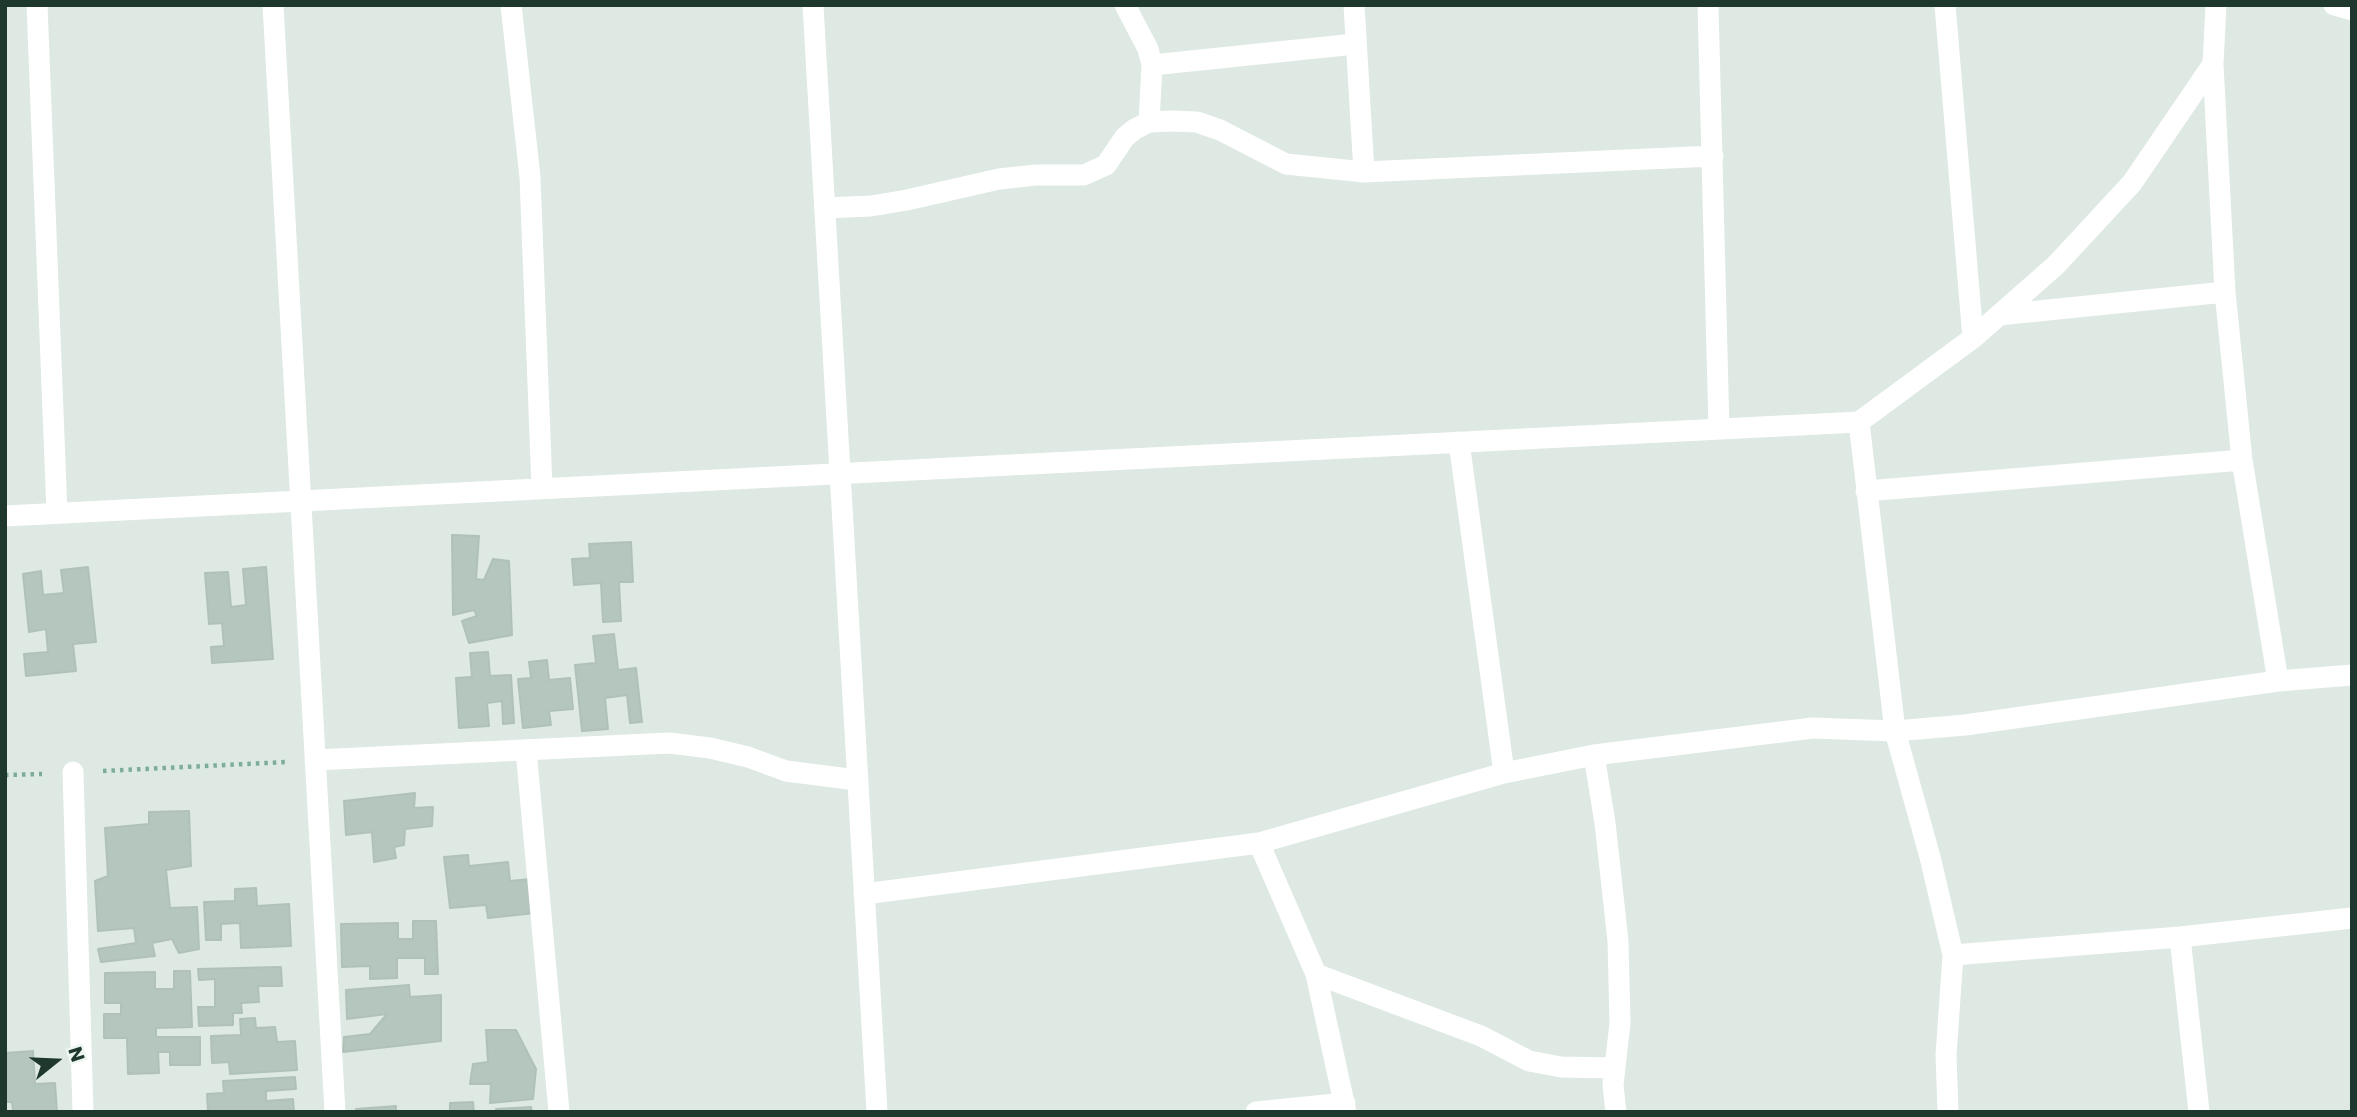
<!DOCTYPE html>
<html>
<head>
<meta charset="utf-8">
<style>
  body { margin:0 }
  #map { position:relative; width:2357px; height:1117px; overflow:hidden; background:#dde9e2; font-family:Poppins,sans-serif }
  canvas { display:block }
  .frame { position:absolute; inset:0; border:7px solid #1f382e; pointer-events:none }
  .north { position:absolute; left:21px; top:1026px; width:70px; height:70px; -webkit-text-stroke:5px #edf6f0; paint-order:stroke; rotate:72deg; font-size:19px; font-weight:700; line-height:28px; text-align:center; color:#1f382e }
  .north::after { content:''; display:block; margin:auto; width:24px; height:32px; background:#1f382e; clip-path:polygon(50% 0,100% 100%,50% 72%,0 100%) }
</style>
</head>
<body>
<div id="map">
<canvas width="2357" height="1117"></canvas>
<div class="frame"></div>
<div class="north">N</div>
</div>
<script>
const g = document.querySelector('canvas').getContext('2d');
g.lineJoin = 'round';
function fillPath(path, color) { g.fillStyle = color; g.fill(path, 'evenodd'); }
function stroke(path, color, width, dash) { g.strokeStyle = color; g.lineWidth = width; g.lineCap = dash ? 'butt' : 'round'; g.setLineDash(dash || []); g.stroke(path); }
const building = new Path2D(`
  M 452,535 L 479,536 L 476,579 L 484,580 L 493,559 L 509,561 L 512,635 L 469,643 L 462,621 L 477,616 L 474,610 L 453,615 Z
  M 631,542 L 633,582 L 619,582 L 621,621 L 603,622 L 601,583 L 574,585 L 572,559 L 590,558 L 589,544 Z
  M 88,567 L 96,642 L 73,644 L 76,671 L 26,676 L 24,654 L 48,652 L 46,629 L 29,632 L 23,574 L 41,571 L 43,595 L 64,593 L 61,570 Z
  M 266,567 L 273,659 L 212,663 L 211,647 L 224,646 L 222,623 L 209,624 L 205,573 L 228,572 L 231,607 L 246,605 L 243,569 Z
  M 614,634 L 618,670 L 636,668 L 642,722 L 630,723 L 627,695 L 605,698 L 608,729 L 582,731 L 575,665 L 596,663 L 593,636 Z
  M 488,652 L 490,676 L 511,675 L 514,723 L 503,724 L 502,701 L 487,703 L 489,726 L 459,728 L 456,678 L 472,677 L 470,653 Z
  M 547,660 L 549,680 L 570,678 L 573,709 L 549,711 L 551,725 L 523,728 L 518,679 L 531,678 L 529,662 Z
  M 415,793 L 414,808 L 433,807 L 432,826 L 405,829 L 404,845 L 394,847 L 396,858 L 374,862 L 372,832 L 346,835 L 344,801 Z
  M 189,811 L 191,866 L 166,870 L 170,908 L 197,907 L 199,949 L 179,953 L 172,939 L 152,943 L 155,956 L 101,962 L 98,949 L 136,943 L 134,928 L 98,931 L 95,881 L 108,876 L 105,828 L 149,824 L 149,812 Z
  M 468,855 L 469,866 L 508,862 L 510,881 L 531,879 L 535,913 L 488,918 L 486,905 L 450,908 L 444,857 Z
  M 256,888 L 257,906 L 289,904 L 291,946 L 241,948 L 240,923 L 221,924 L 221,940 L 206,940 L 204,902 L 235,901 L 235,889 Z
  M 413,921 L 436,921 L 438,974 L 425,974 L 425,958 L 397,958 L 397,978 L 370,979 L 370,966 L 342,967 L 341,924 L 398,923 L 398,939 L 413,939 Z
  M 281,967 L 282,986 L 258,986 L 259,1002 L 241,1003 L 242,1013 L 233,1013 L 233,1025 L 199,1026 L 198,1007 L 215,1007 L 215,979 L 199,980 L 198,969 Z
  M 174,971 L 190,971 L 192,1027 L 156,1028 L 156,1037 L 200,1037 L 200,1065 L 170,1065 L 170,1052 L 158,1052 L 159,1073 L 128,1074 L 127,1038 L 104,1038 L 104,1014 L 121,1014 L 121,1003 L 105,1003 L 105,973 L 155,972 L 155,989 L 174,989 Z
  M 409,985 L 410,997 L 441,995 L 441,1041 L 343,1052 L 344,1037 L 370,1034 L 387,1014 L 347,1019 L 346,990 Z
  M 255,1018 L 256,1028 L 275,1027 L 277,1042 L 295,1041 L 297,1070 L 230,1074 L 229,1062 L 212,1063 L 211,1036 L 241,1035 L 240,1019 Z
  M 486,1030 L 516,1030 L 536,1069 L 533,1099 L 490,1103 L 491,1084 L 470,1084 L 473,1064 L 488,1062 Z
  M 33,1051 L 35,1084 L 55,1083 L 57,1112 L 13,1112 L 12,1102 L 5,1102 L 5,1053 Z
  M 295,1077 L 296,1089 L 266,1091 L 266,1101 L 293,1099 L 294,1112 L 208,1111 L 207,1094 L 224,1093 L 223,1081 Z
  M 473,1102 L 474,1112 L 450,1112 L 450,1103 Z
  M 396,1106 L 396,1112 L 356,1112 L 356,1109 Z
  M 531,1107 L 532,1112 L 497,1112 L 496,1109 Z`);
const path = new Path2D(`
  M 103,771 L 286,762
  M 5,775 L 42,774`);
const street = new Path2D(`
  M 37,5 L 57,513
  M 273,5 L 335,1112
  M 511,5 L 530,177 L 542,488
  M 813,5 L 877,1112
  M 1125,5 L 1148,49 L 1152,65 L 1149,122
  M 1354,5 L 1364,172
  M 1708,5 L 1719,429
  M 1945,5 L 1973,338
  M 2216,5 L 2213,64 L 2225,292 L 2242,460 L 2278,681
  M 2334,5 L 2352,10
  M 1152,65 L 1355,44
  M 825,208 L 871,206 L 907,200 L 999,179 L 1036,175 L 1084,175 L 1106,165 L 1125,137 L 1135,129 L 1149,122 L 1171,121 L 1197,122 L 1220,130 L 1286,164 L 1364,172 L 1713,156
  M 1999,315 L 2225,292
  M 1859,422 L 1895,731 L 1930,857 L 1953,955 L 1946,1055 L 1948,1112
  M 1459,442 L 1504,773
  M 1866,491 L 2242,460
  M 5,516 L 1859,422 L 1973,338 L 2056,265 L 2132,183 L 2213,64
  M 526,750 L 559,1112
  M 1594,755 L 1605,823 L 1618,941 L 1620,1023 L 1613,1085 L 1616,1112
  M 315,760 L 669,743 L 710,748 L 748,757 L 786,771 L 857,780
  M 73,772 L 83,1112
  M 1259,843 L 1316,974 L 1346,1112
  M 864,894 L 1259,843 L 1504,773 L 1594,755 L 1813,728 L 1895,731 L 1965,725 L 2278,681 L 2352,675
  M 2180,937 L 2199,1112
  M 1953,955 L 2180,937 L 2352,918
  M 1316,974 L 1481,1036 L 1529,1061 L 1561,1067 L 1615,1068
  M 1256,1112 L 1345,1103`);
fillPath(building, '#b5c6be');
stroke(building, '#b0c2b8', 2);
stroke(path, '#7dad98', 4.5, [3.5, 5]);
stroke(street, '#fff', 21);
</script>
</body>
</html>
